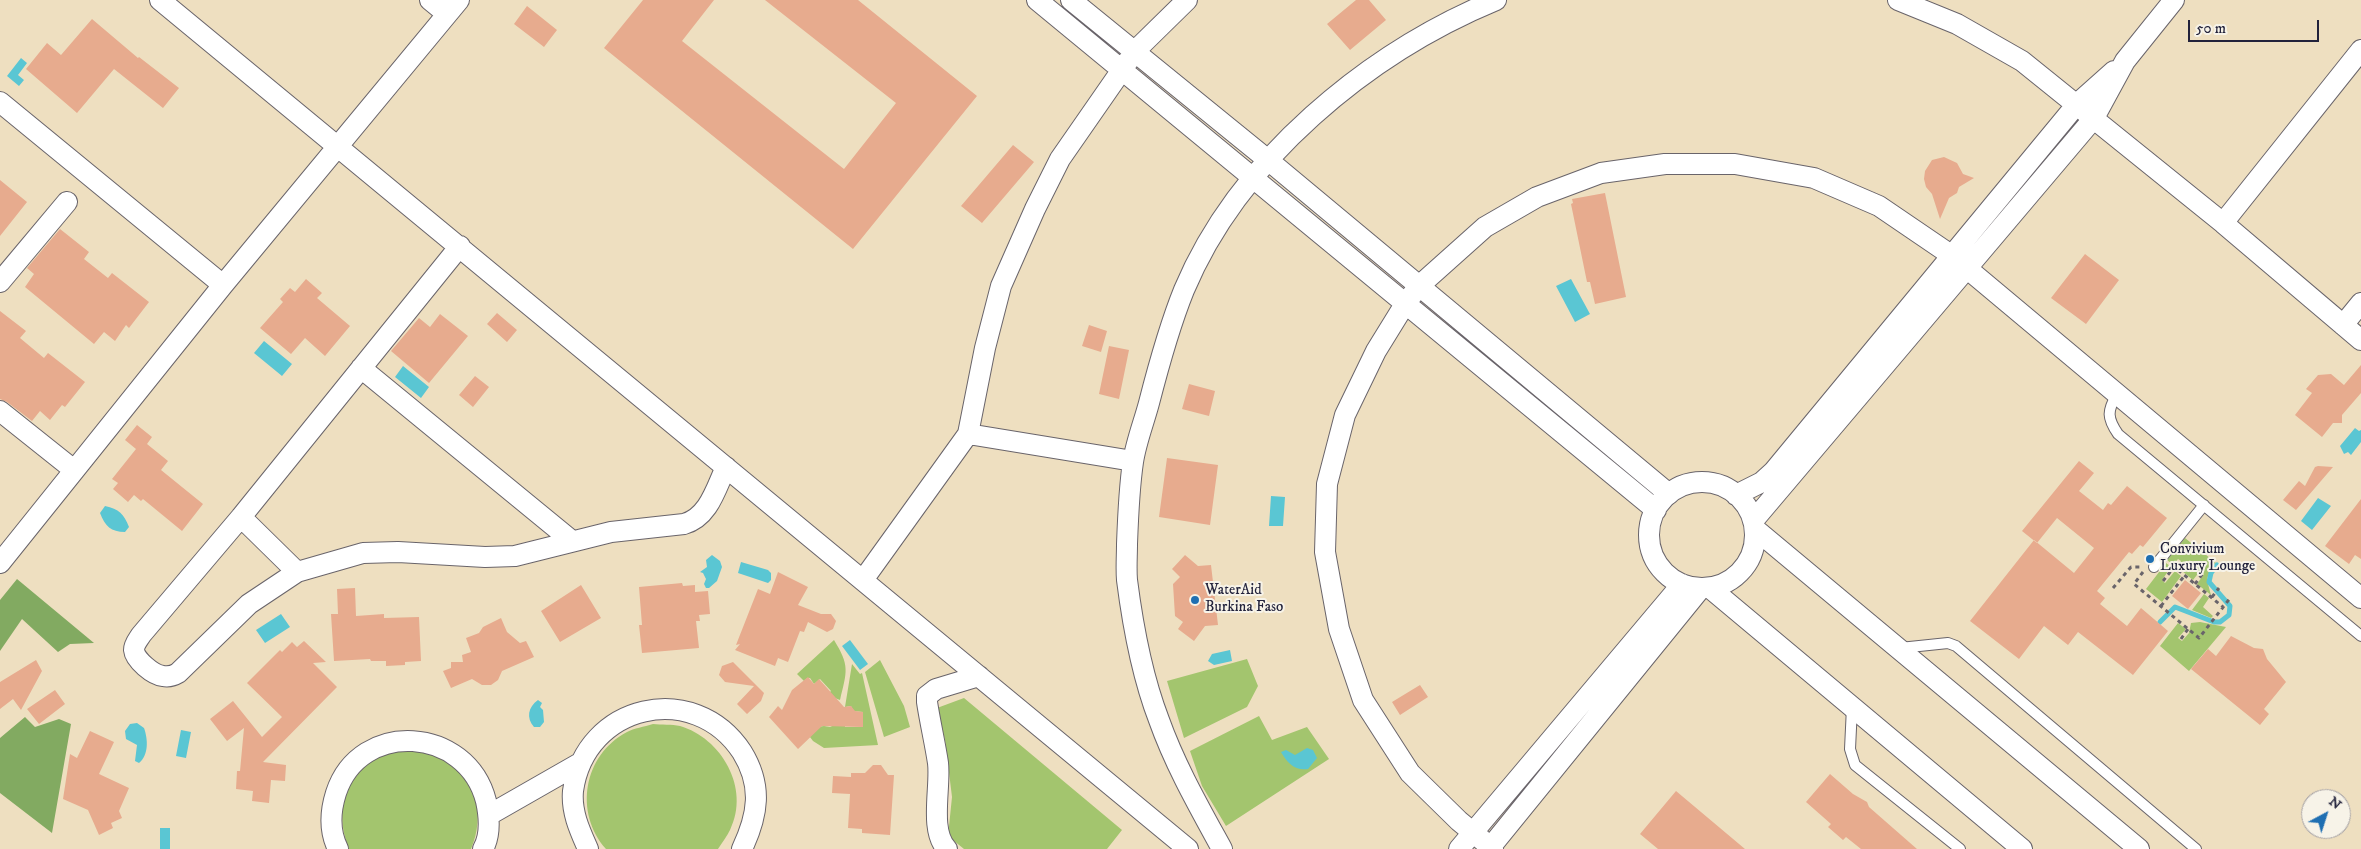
<!DOCTYPE html>
<html>
<head>
<meta charset="utf-8">
<style>
  body { margin:0 }
  #map { position:relative; width:2361px; height:849px; overflow:hidden; background:#eedfc0; font-family:"IM FELL DW Pica",serif }
  canvas { display:block }
  .north { position:absolute; left:2301px; top:789px; width:50px; height:50px; box-sizing:border-box; background:#f7f3e8; border:1px solid #a29fa3; border-radius:50%; rotate:40deg; font-size:14px; font-weight:700; line-height:20px; text-align:center; color:#22223b }
  .north::after { content:''; display:block; margin:auto; width:18px; height:22px; background:#1f6fb2; clip-path:polygon(50% 0,100% 100%,50% 72%,0 100%) }
  .scale { position:absolute; left:2188px; top:20px; width:131px; height:22px; box-sizing:border-box; border:2px solid #22223b; border-top:0; padding-left:6px; font-size:15px; line-height:18px; white-space:nowrap; color:#22223b; -webkit-text-stroke:4px #f7f3e8; paint-order:stroke }
</style>
</head>
<body>
<div id="map">
<canvas width="2361" height="849"></canvas>
<div class="north">N</div>
<div class="scale">50 m</div>
</div>
<script>
const g = document.querySelector('canvas').getContext('2d');
g.lineJoin = 'round';
function fillPath(path, color) { g.fillStyle = color; g.fill(path, 'evenodd'); }
function stroke(path, color, width, dash) { g.strokeStyle = color; g.lineWidth = width; g.lineCap = dash ? 'butt' : 'round'; g.setLineDash(dash || []); g.stroke(path); }
function drawText(font, color, halo, rows, align = 'center') {
  g.font = font + ' "IM FELL DW Pica",serif'; g.lineWidth = 4; g.setLineDash([]); g.textBaseline = 'middle'; g.strokeStyle = halo; g.fillStyle = color; for (const [text, x, y, turn = 0] of rows) {
    g.save(); g.translate(x, y); g.rotate((+turn || 0) * Math.PI / 180); g.textAlign = isNaN(turn) ? turn : align; if (halo) g.strokeText(text, 0, 0); g.fillText(text, 0, 0); g.restore();
  }
}
const green = new Path2D(`
  M 2185,538 L 2216,563 C 2204,579 2207,578 2211,595 L 2197,584 L 2204,574 L 2200,571 L 2193,580 L 2177,567 L 2181,561 L 2178,559 L 2173,565 L 2167,560 Z
  M 2166,563 L 2171,567 L 2162,580 L 2165,583 L 2175,571 L 2181,576 L 2162,602 L 2146,589 Z
  M 2204,594 L 2209,598 L 2203,607 L 2213,616 L 2211,618 L 2192,610 Z
  M 2200,622 L 2226,627 L 2189,671 L 2160,646 L 2178,623 L 2186,629 L 2178,638 L 2182,641 L 2189,633 L 2191,623 Z
  M 834,640 C 850,666 847,671 840,700 L 827,695 L 831,691 L 820,679 L 814,684 L 810,678 L 806,679 L 805,682 L 797,674 Z
  M 1247,659 L 1258,686 L 1247,707 L 1184,738 L 1167,681 Z
  M 880,660 L 904,706 L 910,727 L 884,737 L 865,672 Z
  M 852,664 L 860,674 L 862,673 L 878,745 L 824,748 L 813,741 L 804,729 L 824,726 L 830,727 L 845,720 L 845,727 L 863,727 L 863,712 L 853,711 L 851,706 L 845,707 Z
  M 964,698 L 1122,830 L 1107,849 L 964,849 L 948,836 L 952,797 L 945,740 L 937,708 Z
  M 1259,716 L 1272,740 L 1307,727 L 1329,759 L 1226,826 L 1202,786 L 1190,751 Z
  M 653,724 C 661,725 672,724 680,726 C 721,738 751,788 730,830 C 727,836 722,843 718,849 L 606,849 C 574,813 583,755 627,732 C 634,728 644,727 653,724 Z
  M 419,749 C 426,751 434,753 441,756 C 476,774 486,815 471,849 L 349,849 C 332,807 348,761 395,750 C 402,748 411,749 419,749 Z`);
const forest = new Path2D(`
  M 17,579 L 94,643 L 70,644 L 58,652 L 22,619 L 0,651 L 0,600 Z
  M 25,717 L 35,727 L 59,719 L 71,724 L 52,833 L 0,793 L 0,738 Z`);
const water = new Path2D(`
  M 21,58 L 27,63 L 18,75 L 24,80 L 19,86 L 7,76 Z
  M 1571,279 L 1590,314 L 1575,322 L 1556,286 Z
  M 264,341 L 292,364 L 282,376 L 254,353 Z
  M 403,366 L 429,387 L 421,398 L 395,377 Z
  M 2355,428 L 2359,431 L 2361,430 L 2361,442 L 2351,455 L 2348,452 L 2344,454 L 2340,446 Z
  M 1271,496 L 1285,497 L 1283,526 L 1269,526 Z
  M 2318,498 L 2331,506 L 2312,530 L 2301,521 Z
  M 105,506 C 119,509 124,514 129,527 L 125,532 C 111,532 105,526 100,513 Z
  M 712,555 L 720,561 L 722,567 L 717,581 L 709,588 L 706,588 L 704,584 L 706,579 L 703,573 L 700,572 L 707,567 L 706,560 Z
  M 741,562 L 768,570 L 771,573 L 771,580 L 768,583 L 738,573 Z
  M 281,614 L 290,627 L 265,643 L 256,630 Z
  M 850,640 L 868,664 L 860,670 L 842,646 Z
  M 1230,650 L 1232,661 L 1214,665 L 1208,661 L 1212,654 Z
  M 538,700 L 542,703 L 540,707 L 543,710 L 544,722 L 540,727 L 534,727 C 526,718 528,707 538,700 Z
  M 137,723 L 144,728 C 148,739 149,755 139,763 L 135,761 L 137,745 L 126,739 L 125,731 L 130,724 Z
  M 181,730 L 191,732 L 186,758 L 176,756 Z
  M 1307,748 L 1313,750 L 1317,758 L 1308,769 C 1295,771 1287,763 1281,752 L 1286,750 L 1295,755 Z
  M 160,828 L 170,828 L 170,849 L 160,849 Z`);
const stream = new Path2D(`
  M 2160,622 L 2175,607 L 2214,622 L 2220,622 L 2229,615 L 2230,606 L 2209,582 L 2211,573 L 2217,565`);
const building = new Path2D(`
  M 643,0 L 714,0 L 682,41 L 844,169 L 896,103 L 765,0 L 858,0 L 977,96 L 853,249 L 604,48 Z
  M 1356,0 L 1369,0 L 1386,20 L 1350,50 L 1327,24 Z
  M 527,6 L 557,30 L 544,47 L 514,24 Z
  M 92,19 L 138,58 L 139,57 L 179,88 L 163,108 L 114,69 L 77,113 L 26,69 L 47,43 L 61,55 Z
  M 1013,145 L 1034,162 L 982,223 L 961,206 Z
  M 1944,157 L 1957,163 L 1963,174 L 1974,178 L 1959,187 L 1957,193 L 1949,198 L 1940,219 L 1932,194 L 1926,187 L 1924,179 L 1925,171 L 1932,160 Z
  M 0,180 L 27,202 L 0,236 Z
  M 1605,193 L 1626,297 L 1595,304 L 1590,282 L 1587,282 L 1571,204 L 1573,203 L 1572,199 Z
  M 60,229 L 89,252 L 84,259 L 108,278 L 112,273 L 149,302 L 129,328 L 126,325 L 115,341 L 104,332 L 94,344 L 25,287 L 34,274 L 27,268 Z
  M 2085,254 L 2119,280 L 2086,324 L 2051,298 Z
  M 306,279 L 322,293 L 317,298 L 350,326 L 325,356 L 305,338 L 291,354 L 260,328 L 283,302 L 280,299 L 290,288 L 295,292 Z
  M 0,311 L 26,331 L 20,338 L 44,358 L 48,353 L 85,382 L 65,407 L 62,405 L 50,420 L 40,411 L 32,421 L 7,402 L 0,399 Z
  M 497,313 L 517,330 L 507,342 L 487,324 Z
  M 440,314 L 468,336 L 429,383 L 391,351 L 419,318 L 430,327 Z
  M 1089,325 L 1107,331 L 1101,352 L 1082,346 Z
  M 1109,346 L 1129,350 L 1119,399 L 1099,394 Z
  M 2361,365 L 2361,393 L 2342,415 L 2342,423 L 2333,423 L 2322,437 L 2295,415 L 2312,393 L 2306,389 L 2318,375 L 2331,374 L 2344,385 Z
  M 475,376 L 489,387 L 473,407 L 459,395 Z
  M 1189,384 L 1215,391 L 1209,416 L 1182,409 Z
  M 137,425 L 152,437 L 147,444 L 168,461 L 161,470 L 203,504 L 182,531 L 143,499 L 141,501 L 134,495 L 128,502 L 113,489 L 118,483 L 112,479 L 136,449 L 125,440 Z
  M 1167,458 L 1218,465 L 1210,525 L 1159,517 Z
  M 2079,461 L 2094,473 L 2079,491 L 2103,510 L 2108,503 L 2111,505 L 2127,486 L 2167,518 L 2143,547 L 2140,545 L 2132,554 L 2129,552 L 2097,591 L 2105,598 L 2100,604 L 2127,626 L 2141,608 L 2168,631 L 2133,675 L 2078,632 L 2068,645 L 2044,626 L 2019,659 L 1970,621 L 2034,540 L 2074,573 L 2094,548 L 2057,518 L 2037,543 L 2022,531 Z
  M 2318,466 L 2333,467 L 2296,510 L 2283,500 L 2299,481 L 2305,486 L 2315,467 Z
  M 2361,499 L 2361,559 L 2355,555 L 2349,564 L 2325,546 Z
  M 1185,555 L 1198,566 L 1211,565 L 1218,625 L 1205,626 L 1194,641 L 1178,629 L 1183,622 L 1175,616 L 1173,584 L 1180,577 L 1172,569 Z
  M 778,572 L 808,587 L 798,605 L 821,614 L 831,614 L 836,621 L 833,629 L 827,632 L 808,622 L 804,632 L 800,631 L 788,662 L 778,658 L 775,666 L 735,650 L 740,644 L 736,645 L 758,589 L 770,594 Z
  M 2185,580 L 2201,593 L 2188,609 L 2172,596 Z
  M 682,583 L 683,586 L 695,585 L 695,592 L 708,591 L 710,614 L 699,615 L 700,621 L 696,621 L 699,648 L 642,653 L 639,625 L 642,625 L 639,587 Z
  M 581,585 L 601,618 L 560,642 L 541,611 Z
  M 355,588 L 356,616 L 384,614 L 384,618 L 419,617 L 421,661 L 405,662 L 405,665 L 386,666 L 386,661 L 371,661 L 370,659 L 334,661 L 331,614 L 338,614 L 337,589 Z
  M 501,618 L 507,632 L 520,643 L 526,641 L 534,657 L 502,671 L 498,680 L 491,685 L 482,685 L 472,679 L 451,688 L 443,671 L 451,668 L 451,662 L 463,662 L 462,655 L 471,652 L 466,638 L 479,633 L 483,627 Z
  M 2231,636 L 2254,648 L 2263,649 L 2267,659 L 2286,682 L 2264,709 L 2269,714 L 2260,725 L 2191,669 L 2208,649 L 2216,656 Z
  M 304,641 L 326,662 L 313,663 L 337,687 L 263,762 L 286,765 L 285,781 L 271,780 L 269,803 L 252,801 L 253,791 L 236,789 L 237,771 L 240,771 L 244,728 L 227,741 L 210,719 L 233,701 L 262,737 L 282,717 L 247,683 L 280,650 L 282,652 L 292,642 L 297,647 Z
  M 36,660 L 42,671 L 21,710 L 13,699 L 0,709 L 0,682 Z
  M 733,662 L 764,693 L 761,701 L 747,714 L 737,704 L 754,686 L 725,682 L 719,675 L 722,666 Z
  M 808,677 L 814,684 L 819,679 L 844,707 L 851,706 L 855,711 L 863,712 L 863,727 L 822,726 L 798,749 L 769,717 L 778,706 L 782,710 L 792,690 Z
  M 1420,685 L 1428,697 L 1400,715 L 1392,702 Z
  M 55,690 L 65,704 L 39,724 L 27,709 Z
  M 90,731 L 114,742 L 99,774 L 129,788 L 119,811 L 122,818 L 111,823 L 113,828 L 99,835 L 88,810 L 63,799 L 70,754 L 77,758 Z
  M 873,765 L 881,765 L 888,775 L 894,775 L 890,835 L 862,833 L 862,829 L 848,828 L 850,794 L 832,793 L 833,776 L 851,777 L 851,773 L 865,773 Z
  M 1830,774 L 1853,794 L 1867,802 L 1869,807 L 1917,849 L 1861,849 L 1846,837 L 1843,840 L 1828,827 L 1831,824 L 1806,802 Z
  M 1676,791 L 1745,849 L 1658,849 L 1640,834 Z`);
const path = new Path2D(`
  M 2172,565 L 2223,607
  M 2143,572 L 2134,584 L 2199,638 L 2231,597
  M 2163,581 L 2174,567
  M 2195,584 L 2203,573
  M 2113,588 L 2131,567 L 2141,567
  M 2212,597 L 2219,588
  M 2161,606 L 2185,575
  M 2181,639 L 2188,629`);
const lane = new Path2D(`
  M 2117,394 C 2107,411 2107,418 2118,434 L 2361,636
  M 2154,567 L 2204,505
  M 1900,648 L 1948,643 L 1956,646 L 2196,849
  M 1852,707 L 1850,749 L 1855,765 L 1960,849`);
const street = new Path2D(`
  M 160,0 L 1188,849
  M 430,0 L 447,14
  M 1037,0 L 1656,510
  M 1071,0 L 1268,160 L 1669,494
  M 1898,0 L 1957,24 L 2022,61 L 2223,223 L 2361,340
  M 0,102 L 223,285
  M 2223,223 L 2361,50
  M 0,282 L 67,202
  M 2343,325 L 2361,303
  M 361,368 L 572,541
  M 0,411 L 74,470
  M 968,434 L 985,348 L 1001,286 L 1035,209 L 1060,159 L 1135,51 L 1187,0
  M1649 535a53 53 0 1 1 106 0a53 53 0 1 1-106 0Z
  M 1736,495 L 1762,482 L 1773,472 L 2077,104 L 2114,71
  M 241,517 L 297,572 L 363,553 L 398,552 L 485,557 L 515,556 L 611,532 L 684,524 C 709,517 716,488 726,467
  M 1753,521 L 2094,118 L 2125,61 L 2174,0
  M 1755,529 L 2139,849
  M 0,563 L 223,285 L 459,0
  M 297,572 L 249,604 L 178,673 C 173,676 168,677 163,676 C 153,675 135,660 134,650 C 134,644 138,640 141,635 L 241,517 L 460,246
  M 863,580 L 968,434 L 1133,461
  M 1710,588 L 2022,849
  M 489,815 L 580,763
  M 338,849 C 329,831 330,812 336,793 C 360,719 467,726 486,801 C 489,815 491,835 483,849
  M 588,849 C 580,831 571,812 573,791 C 585,704 694,679 742,752 C 763,786 758,815 742,849
  M 947,849 C 929,831 941,787 938,763 C 935,743 930,722 927,702 L 927,696 L 936,689 L 979,676
  M 1222,849 C 1199,807 1175,765 1159,720 C 1142,676 1133,627 1127,580 C 1126,568 1127,556 1127,544 C 1128,517 1129,489 1133,462 C 1136,442 1144,422 1149,403 C 1159,364 1169,327 1184,290 C 1239,159 1368,53 1496,0
  M 1459,849 L 1682,584
  M 1489,849 L 1701,588
  M 1493,849 L 1459,821 L 1410,773 L 1363,700 L 1339,629 L 1325,552 L 1327,484 L 1345,415 L 1376,351 L 1405,304 L 1419,286 L 1485,227 L 1537,197 L 1601,173 L 1665,164 L 1735,164 L 1814,178 L 1879,206 L 1951,255 L 2361,598`);
const markers = [
  [2150,559,5,"#1f6fb2"],
  [1195,600,5,"#1f6fb2"]
];
const poiNames = [
  ["Convivium",2160,550],
  ["Luxury Lounge",2160,567],
  ["WaterAid",1205,591],
  ["Burkina Faso",1205,608]
];
fillPath(green, '#a3c56e');
fillPath(forest, '#82aa61');
fillPath(water, '#5ac6d3');
stroke(stream, '#5ac6d3', 5);
fillPath(building, '#e7ab8e');
stroke(lane, '#69646a', 12);
stroke(street, '#69646a', 22);
stroke(path, '#69646a', 3, [4, 4]);
stroke(lane, '#fff', 10);
stroke(street, '#fff', 20);
for (const [x, y, r, color] of markers) { const dot = new Path2D(); dot.arc(x, y, r, 0, 2 * Math.PI); g.fillStyle = color; g.fill(dot); stroke(dot, '#f7f3e8', 2); }
drawText('15px', '#22223b', '#f7f3e8', poiNames, 'left');
</script>
</body>
</html>
